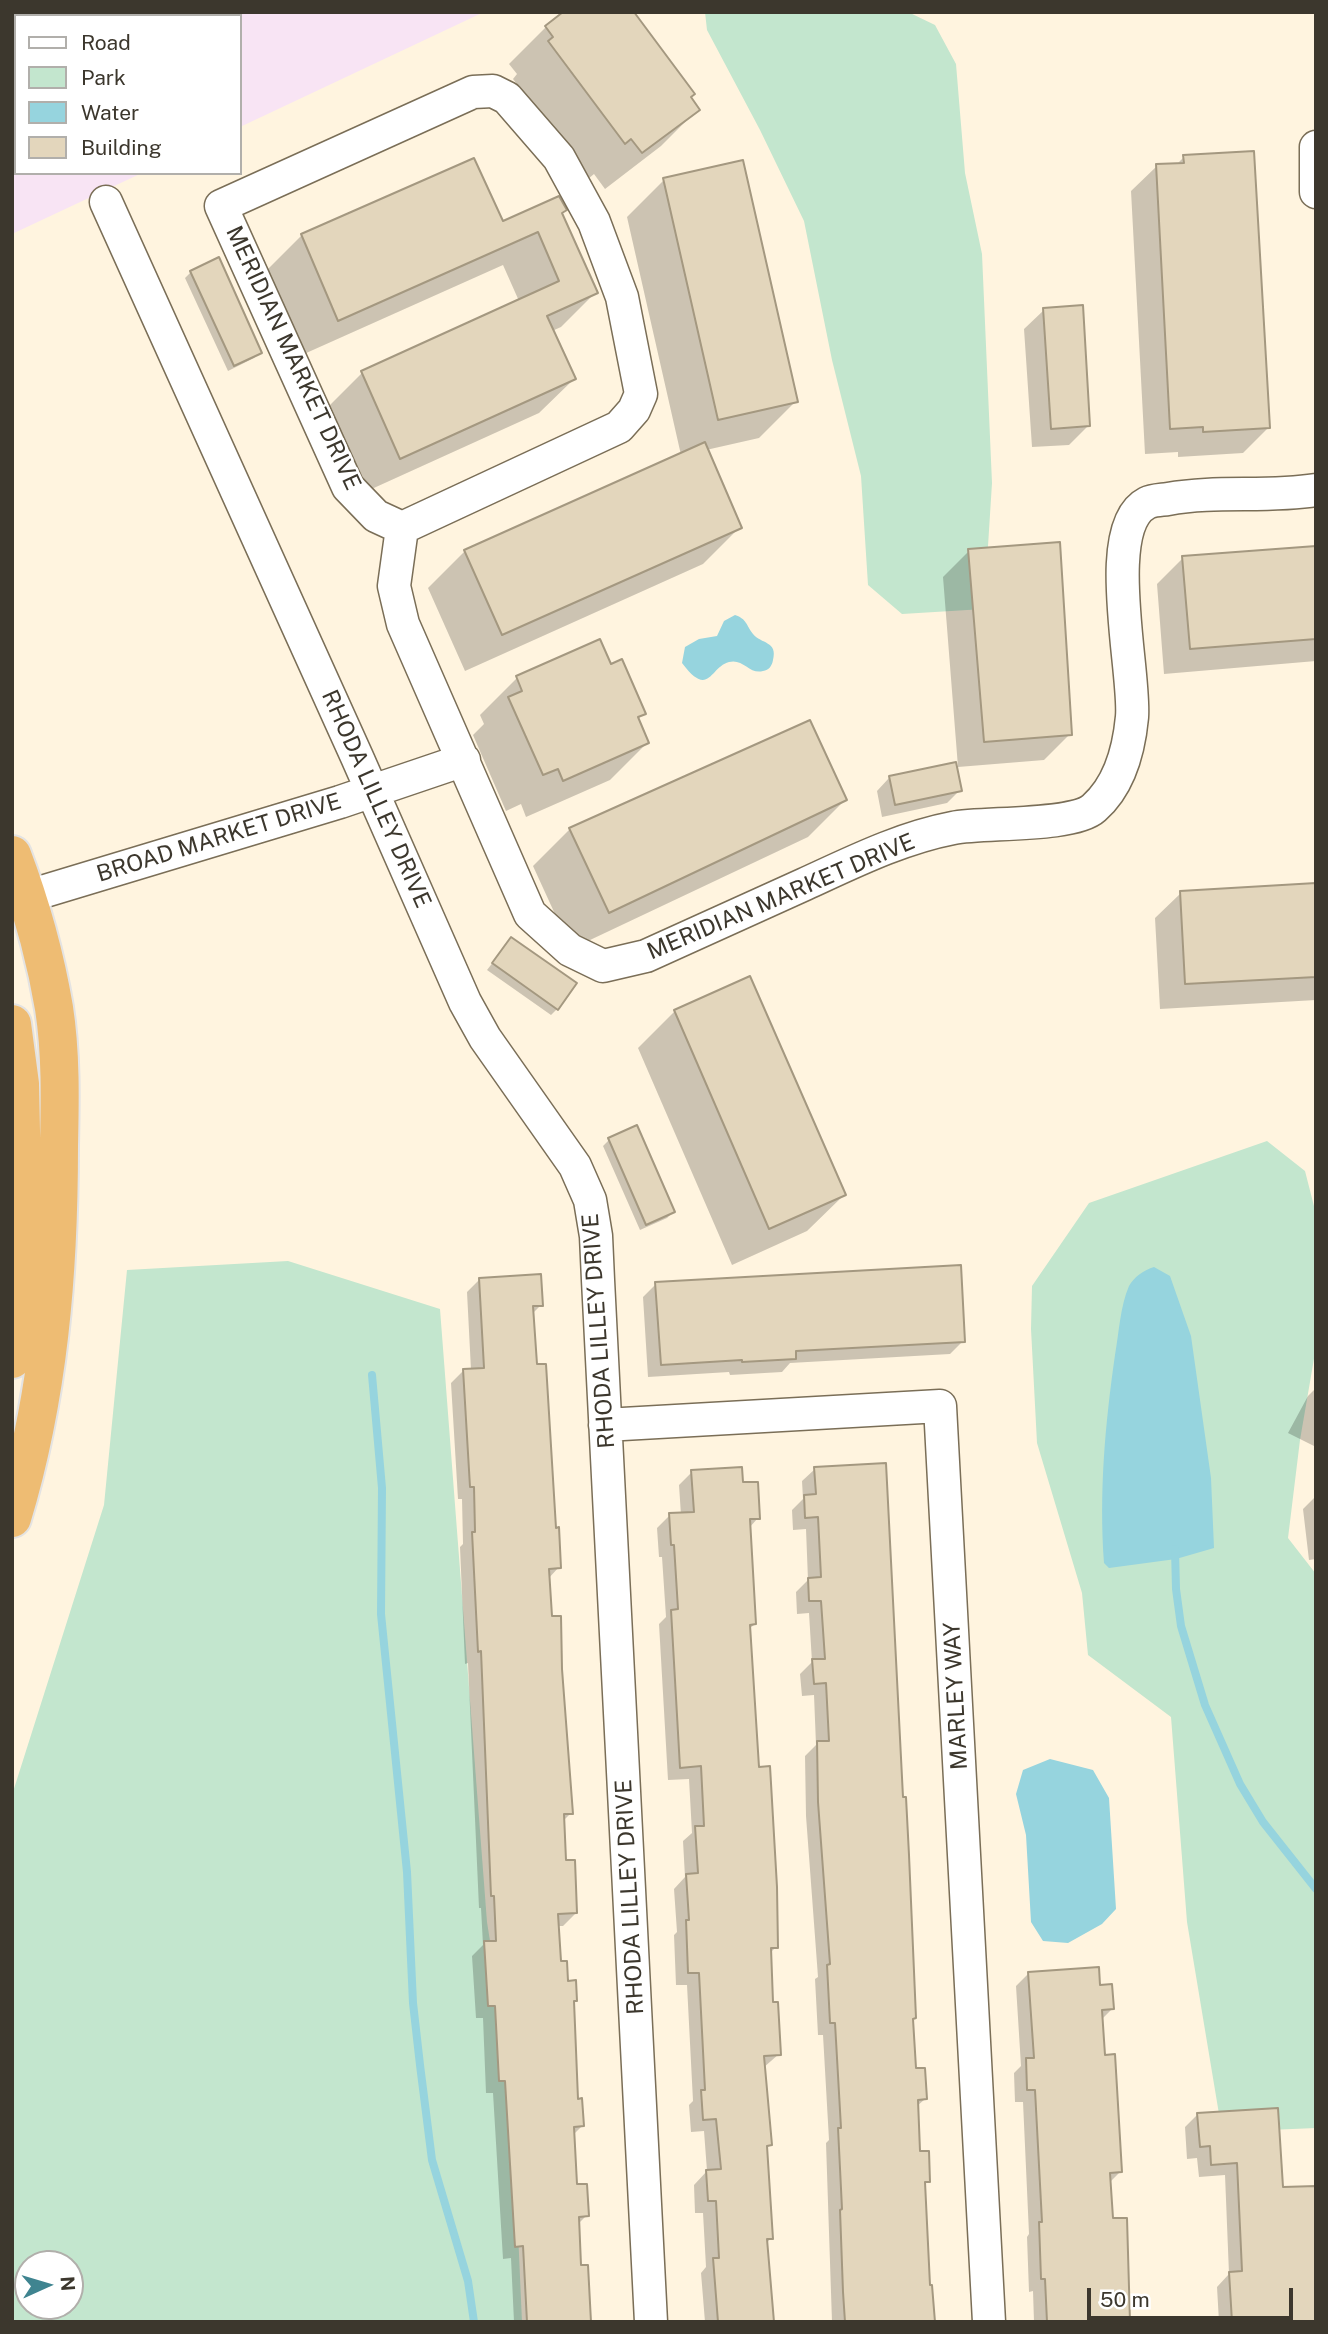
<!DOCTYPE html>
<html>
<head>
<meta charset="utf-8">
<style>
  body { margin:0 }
  #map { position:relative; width:1328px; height:2334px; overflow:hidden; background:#fff4df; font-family:"Public Sans",sans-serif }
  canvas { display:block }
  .frame { position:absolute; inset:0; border:14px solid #3c372d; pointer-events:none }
  .legend { position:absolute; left:14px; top:14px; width:228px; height:161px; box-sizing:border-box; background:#fff; border:2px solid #b1afab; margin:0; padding:9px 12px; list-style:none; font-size:21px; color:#3c372d }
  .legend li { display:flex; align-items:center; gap:14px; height:35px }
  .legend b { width:35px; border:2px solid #b1afab }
  .north { position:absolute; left:14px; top:2250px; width:70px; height:70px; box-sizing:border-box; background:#fff; border:2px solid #b1afab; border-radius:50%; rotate:86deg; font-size:19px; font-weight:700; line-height:28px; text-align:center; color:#3c372d }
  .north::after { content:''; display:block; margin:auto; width:24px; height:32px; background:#3f8490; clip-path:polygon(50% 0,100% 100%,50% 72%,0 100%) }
  .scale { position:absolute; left:1087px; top:2288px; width:206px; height:32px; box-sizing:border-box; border:4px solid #3c372d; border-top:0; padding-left:9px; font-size:21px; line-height:24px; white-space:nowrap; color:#3c372d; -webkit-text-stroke:5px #fff; paint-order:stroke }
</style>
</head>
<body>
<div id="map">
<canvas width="1328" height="2334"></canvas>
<div class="frame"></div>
<ul class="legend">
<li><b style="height:9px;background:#fff"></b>Road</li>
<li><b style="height:19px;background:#c3e6ce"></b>Park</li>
<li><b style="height:19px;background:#96d4de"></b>Water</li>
<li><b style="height:19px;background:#e3d6bc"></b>Building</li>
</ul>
<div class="north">N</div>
<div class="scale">50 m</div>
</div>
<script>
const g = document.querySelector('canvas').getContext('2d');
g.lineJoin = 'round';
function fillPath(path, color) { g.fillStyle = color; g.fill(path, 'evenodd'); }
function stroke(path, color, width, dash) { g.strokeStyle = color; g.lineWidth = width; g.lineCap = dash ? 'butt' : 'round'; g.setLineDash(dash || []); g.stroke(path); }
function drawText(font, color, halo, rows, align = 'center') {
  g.font = font + ' "Public Sans",sans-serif'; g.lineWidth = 5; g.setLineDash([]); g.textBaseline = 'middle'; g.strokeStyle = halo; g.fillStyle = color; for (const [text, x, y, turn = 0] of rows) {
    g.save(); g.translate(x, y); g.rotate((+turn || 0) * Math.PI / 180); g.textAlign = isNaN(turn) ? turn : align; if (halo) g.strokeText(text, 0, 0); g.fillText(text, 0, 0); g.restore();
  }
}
const commercial = new Path2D(`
  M 12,12 L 484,12 L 240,127 L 240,16 L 16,16 L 16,173 L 142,173 L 12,234 Z`);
const green = new Path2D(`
  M 705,12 L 908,12 L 935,25 L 956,64 L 965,173 L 982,254 L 992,483 L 984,609 L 902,614 L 868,585 L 861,476 L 832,360 L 804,221 L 760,130 L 707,30 Z
  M 1267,1141 L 1305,1171 L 1316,1214 L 1316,1347 L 1300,1440 L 1288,1538 L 1316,1574 L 1316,2128 L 1222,2132 L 1187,1922 L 1171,1717 L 1088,1655 L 1082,1593 L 1037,1443 L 1031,1329 L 1032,1286 L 1089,1203 Z
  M 288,1261 L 440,1309 L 487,1922 L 511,2073 L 522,2322 L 12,2322 L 12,1795 L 104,1505 L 127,1270 ZM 28,2264 L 70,2264 L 70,2306 L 28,2306 Z`);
const water = new Path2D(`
  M 735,615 C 747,619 746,625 753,634 C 761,644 778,641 773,660 C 772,666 769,670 763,671 C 750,675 743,658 729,662 C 710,667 709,699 682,663 L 685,647 L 699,639 L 717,636 L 724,621 Z
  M 1154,1267 L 1170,1276 L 1191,1336 L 1211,1478 L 1214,1548 L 1176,1559 L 1109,1568 L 1104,1563 C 1099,1492 1105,1425 1115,1355 C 1119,1333 1120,1307 1129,1286 C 1134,1277 1144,1270 1154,1267 Z
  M 1050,1759 L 1093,1770 L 1109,1798 L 1116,1909 L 1102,1924 L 1068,1943 L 1043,1941 L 1031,1922 L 1026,1835 L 1016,1794 L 1023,1770 Z`);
const shadow = new Path2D(`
  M 198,12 L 246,12 L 239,16 L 200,16 Z
  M 546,27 L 689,98 L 697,110 L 661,146 L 605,189 L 594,174 L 588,179 L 513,79 L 517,74 L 509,64 Z
  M 1184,157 L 1268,428 L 1243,453 L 1178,457 L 1178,452 L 1145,454 L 1131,191 L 1157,166 L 1176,165 Z
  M 664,180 L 796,401 L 759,438 L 706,450 L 740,527 L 703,564 L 465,671 L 428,588 L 465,551 L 681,455 L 627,217 Z
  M 561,214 L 596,292 L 561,327 L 552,331 L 574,379 L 539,413 L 365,492 L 328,407 L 362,373 L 519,301 L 503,265 L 304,354 L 267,270 L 302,235 L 502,224 Z
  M 191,272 L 260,352 L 254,358 L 228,371 L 185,278 Z
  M 1044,310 L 1088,426 L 1069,445 L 1032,447 L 1024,329 Z
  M 1316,547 L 1316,661 L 1164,674 L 1157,584 L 1183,558 Z
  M 969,551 L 1070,734 L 1044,760 L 958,767 L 943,577 Z
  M 610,667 L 644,713 L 637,720 L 647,743 L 610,780 L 526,817 L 521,804 L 506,811 L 473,735 L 484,724 L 480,715 L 517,678 Z
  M 889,778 L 960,790 L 947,803 L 882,817 L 877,791 Z
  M 845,800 L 808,837 L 571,949 L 533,866 L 570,829 Z
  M 1316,885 L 1316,1000 L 1160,1009 L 1155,918 L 1181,893 Z
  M 511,939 L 557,1009 L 551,1015 L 487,970 Z
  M 749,978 L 844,1195 L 807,1231 L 732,1265 L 638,1048 L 675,1011 Z
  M 636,1128 L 673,1212 L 667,1218 L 640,1230 L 603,1146 L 609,1140 Z
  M 480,1279 L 541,1305 L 532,1314 L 535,1366 L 559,1567 L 548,1579 L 550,1618 L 560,1669 L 571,1813 L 562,1822 L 564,1862 L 576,1913 L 563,1926 L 557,1926 L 559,1963 L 575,2001 L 572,2003 L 577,2100 L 582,2126 L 573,2135 L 576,2186 L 587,2215 L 577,2225 L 579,2267 L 589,2322 L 514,2322 L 511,2258 L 503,2259 L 493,2093 L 486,2093 L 483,2018 L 476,2018 L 472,1956 L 483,1945 L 481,1908 L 479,1908 L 468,1663 L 465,1664 L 460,1547 L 463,1544 L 462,1499 L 458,1499 L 451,1383 L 463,1371 L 471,1370 L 467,1292 Z
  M 656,1284 L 963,1341 L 950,1354 L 790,1363 L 782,1372 L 730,1375 L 729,1372 L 648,1377 L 643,1297 Z
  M 1316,1388 L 1316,1447 L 1288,1433 L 1308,1396 Z
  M 815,1469 L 914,2018 L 911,2021 L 914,2070 L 925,2099 L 916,2107 L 919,2153 L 928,2181 L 923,2186 L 928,2287 L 933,2322 L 832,2322 L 826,2143 L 829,2140 L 823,2035 L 818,2035 L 815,1979 L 818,1977 L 806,1816 L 805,1756 L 816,1745 L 814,1695 L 802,1696 L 800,1674 L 812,1662 L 809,1613 L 797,1614 L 796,1592 L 808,1580 L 806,1529 L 793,1530 L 792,1510 L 803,1499 L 802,1481 Z
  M 692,1472 L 742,1484 L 758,1518 L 749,1528 L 755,1624 L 749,1629 L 757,1768 L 776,1947 L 769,1954 L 772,2004 L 779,2054 L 763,2068 L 770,2145 L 766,2149 L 771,2238 L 766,2244 L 772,2322 L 705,2322 L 701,2273 L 706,2267 L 703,2213 L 695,2213 L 694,2185 L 707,2171 L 704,2131 L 691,2132 L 689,2105 L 693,2101 L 687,1985 L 676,1985 L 674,1935 L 677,1932 L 674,1889 L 685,1877 L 683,1841 L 692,1833 L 689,1779 L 668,1780 L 659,1624 L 666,1617 L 662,1557 L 659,1557 L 657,1528 L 670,1515 L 681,1515 L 679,1485 Z
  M 1316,1496 L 1316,1559 L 1309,1560 L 1303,1509 Z
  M 1029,1973 L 1099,1987 L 1112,2009 L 1101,2020 L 1103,2057 L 1120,2172 L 1109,2183 L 1111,2220 L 1129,2322 L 1034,2322 L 1033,2291 L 1029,2292 L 1027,2237 L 1029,2234 L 1023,2102 L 1015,2102 L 1014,2073 L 1021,2066 L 1016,1986 Z
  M 1198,2114 L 1281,2189 L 1316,2322 L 1219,2322 L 1217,2287 L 1229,2274 L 1225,2175 L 1199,2177 L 1197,2158 L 1187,2159 L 1185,2127 Z`);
const stream = new Path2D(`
  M 372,1375 L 382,1488 L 381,1614 L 407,1872 L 413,2003 L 420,2065 L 432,2160 L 468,2281 L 474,2322
  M 1175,1549 L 1176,1589 L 1181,1626 L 1205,1705 L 1240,1784 L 1263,1822 L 1316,1889`);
const building = new Path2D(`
  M 563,12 L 634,12 L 695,94 L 691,97 L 700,110 L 642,153 L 631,139 L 625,144 L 548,41 L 553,37 L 545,26 Z
  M 1254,151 L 1270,428 L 1203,432 L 1203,427 L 1170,429 L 1156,164 L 1184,163 L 1183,155 Z
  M 474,158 L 503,221 L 559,196 L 567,210 L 562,213 L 598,293 L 547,316 L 576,379 L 400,459 L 361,371 L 559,281 L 538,232 L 338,321 L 301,234 Z
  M 743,160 L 798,402 L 718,420 L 663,178 Z
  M 219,257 L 262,353 L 234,366 L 190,271 Z
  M 1083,305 L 1090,426 L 1051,429 L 1043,308 Z
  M 705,442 L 742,528 L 502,635 L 464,550 Z
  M 1060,542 L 1072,735 L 984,742 L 968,549 Z
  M 1316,546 L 1316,639 L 1190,649 L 1182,556 Z
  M 600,639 L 611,664 L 622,659 L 646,714 L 638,717 L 649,743 L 563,781 L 558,769 L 543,775 L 508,697 L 522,691 L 516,676 Z
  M 810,720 L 847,800 L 609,913 L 569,828 Z
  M 956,762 L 962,791 L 895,805 L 889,776 Z
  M 1316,883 L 1316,977 L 1185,984 L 1180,891 Z
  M 511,937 L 577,983 L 558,1010 L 492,963 Z
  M 750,976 L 846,1195 L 769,1229 L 674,1010 Z
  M 637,1125 L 675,1212 L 646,1225 L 608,1138 Z
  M 961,1265 L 965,1342 L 796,1351 L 796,1359 L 742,1362 L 742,1360 L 661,1365 L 655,1282 Z
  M 541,1274 L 543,1306 L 533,1306 L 537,1364 L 546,1364 L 556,1528 L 559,1527 L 561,1568 L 549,1569 L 552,1616 L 561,1616 L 562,1669 L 573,1814 L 564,1814 L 566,1860 L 575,1860 L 577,1913 L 558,1914 L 561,1961 L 567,1961 L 568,1981 L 576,1980 L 577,2001 L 574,2001 L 578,2099 L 582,2098 L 584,2126 L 574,2127 L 577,2184 L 587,2184 L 589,2216 L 579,2217 L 581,2265 L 588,2265 L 591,2322 L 527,2322 L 523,2246 L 515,2247 L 505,2081 L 499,2081 L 495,2006 L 488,2006 L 484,1941 L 496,1941 L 494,1896 L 491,1896 L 481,1651 L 478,1652 L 472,1532 L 475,1532 L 474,1487 L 470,1487 L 463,1369 L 484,1368 L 479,1278 Z
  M 886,1463 L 903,1797 L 906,1797 L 909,1855 L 916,2018 L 913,2019 L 916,2068 L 925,2068 L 927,2099 L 918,2100 L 920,2151 L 929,2151 L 930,2182 L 925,2182 L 930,2285 L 932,2285 L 935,2322 L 845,2322 L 843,2292 L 840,2210 L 842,2209 L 838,2128 L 841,2128 L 835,2023 L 830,2023 L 827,1965 L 830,1964 L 818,1802 L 817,1741 L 829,1741 L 826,1683 L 814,1684 L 812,1659 L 825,1659 L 821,1601 L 809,1601 L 808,1578 L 821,1577 L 818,1517 L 805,1518 L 804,1495 L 816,1494 L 814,1467 Z
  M 742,1467 L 743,1482 L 758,1482 L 760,1519 L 750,1519 L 756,1624 L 750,1625 L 759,1767 L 770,1766 L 777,1887 L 778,1948 L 771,1948 L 773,2002 L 778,2002 L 781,2055 L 764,2056 L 772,2145 L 767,2146 L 773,2239 L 767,2239 L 774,2322 L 718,2322 L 713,2258 L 719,2258 L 716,2201 L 708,2201 L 706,2170 L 721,2169 L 716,2119 L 703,2120 L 701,2090 L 705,2090 L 699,1973 L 688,1973 L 686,1920 L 689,1920 L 686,1874 L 698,1873 L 695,1826 L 704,1826 L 701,1766 L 680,1768 L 671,1610 L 678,1609 L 674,1545 L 671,1545 L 669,1513 L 694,1512 L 691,1470 Z
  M 1099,1967 L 1100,1985 L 1112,1984 L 1114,2009 L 1102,2010 L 1105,2055 L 1115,2054 L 1122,2172 L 1110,2173 L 1113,2218 L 1127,2218 L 1130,2322 L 1047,2322 L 1045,2279 L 1041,2279 L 1039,2222 L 1042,2222 L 1035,2090 L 1027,2090 L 1026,2058 L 1034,2058 L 1028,1972 Z
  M 1278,2108 L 1283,2187 L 1316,2186 L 1316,2322 L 1232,2322 L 1229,2272 L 1242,2271 L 1237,2163 L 1211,2165 L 1210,2146 L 1200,2147 L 1197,2113 Z`);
const minor = new Path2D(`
  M 1316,147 L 1316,192
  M 106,202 L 357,757 L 465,1002 L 485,1038 L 575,1166 L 590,1200 L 596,1236 L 598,1280 L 651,2322
  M 402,528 L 376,516 L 348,487 L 221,206 L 473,92 L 493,91 L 507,98 L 559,158 L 594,222 L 622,297 L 641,394 L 634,410 L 619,427 L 402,528 L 394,586 L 403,624 L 530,914 L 570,950 L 603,966 L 646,956 C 699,932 752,908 805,884 C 853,862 901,838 953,828 C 983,822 1073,827 1094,808 C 1119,786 1129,749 1132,717 C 1136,673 1100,527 1147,503 C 1153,500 1162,500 1168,499 C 1217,490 1267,498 1316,490
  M 12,901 L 340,802 L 464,760
  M 605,1425 L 940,1406 L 989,2322`);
const highway = new Path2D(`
  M 12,855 C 31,905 45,955 54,1008 C 61,1053 60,1100 59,1146 C 59,1272 49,1396 12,1518
  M 12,1024 L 20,1084 L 23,1225 L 20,1281 L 12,1359`);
const streetNames = [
  ["MERIDIAN MARKET DRIVE",293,358,65],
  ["RHODA LILLEY DRIVE",376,799,66],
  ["BROAD MARKET DRIVE",219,838,-17],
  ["MERIDIAN MARKET DRIVE",781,897,-23],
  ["RHODA LILLEY DRIVE",599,1331,-94],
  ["MARLEY WAY",956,1696,-93],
  ["RHODA LILLEY DRIVE",630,1897,-93]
];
fillPath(commercial, '#f8e4f4');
fillPath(green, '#c3e6ce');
fillPath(water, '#96d4de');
fillPath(shadow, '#0003');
stroke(stream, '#96d4de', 8);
fillPath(building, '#e3d6bc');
stroke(building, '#a49880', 2);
stroke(minor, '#7a6e57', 35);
stroke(highway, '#e4e3e2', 42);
stroke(minor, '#fff', 32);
stroke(highway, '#eebc73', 38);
drawText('23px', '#3c372d', '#fff', streetNames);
</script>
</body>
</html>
